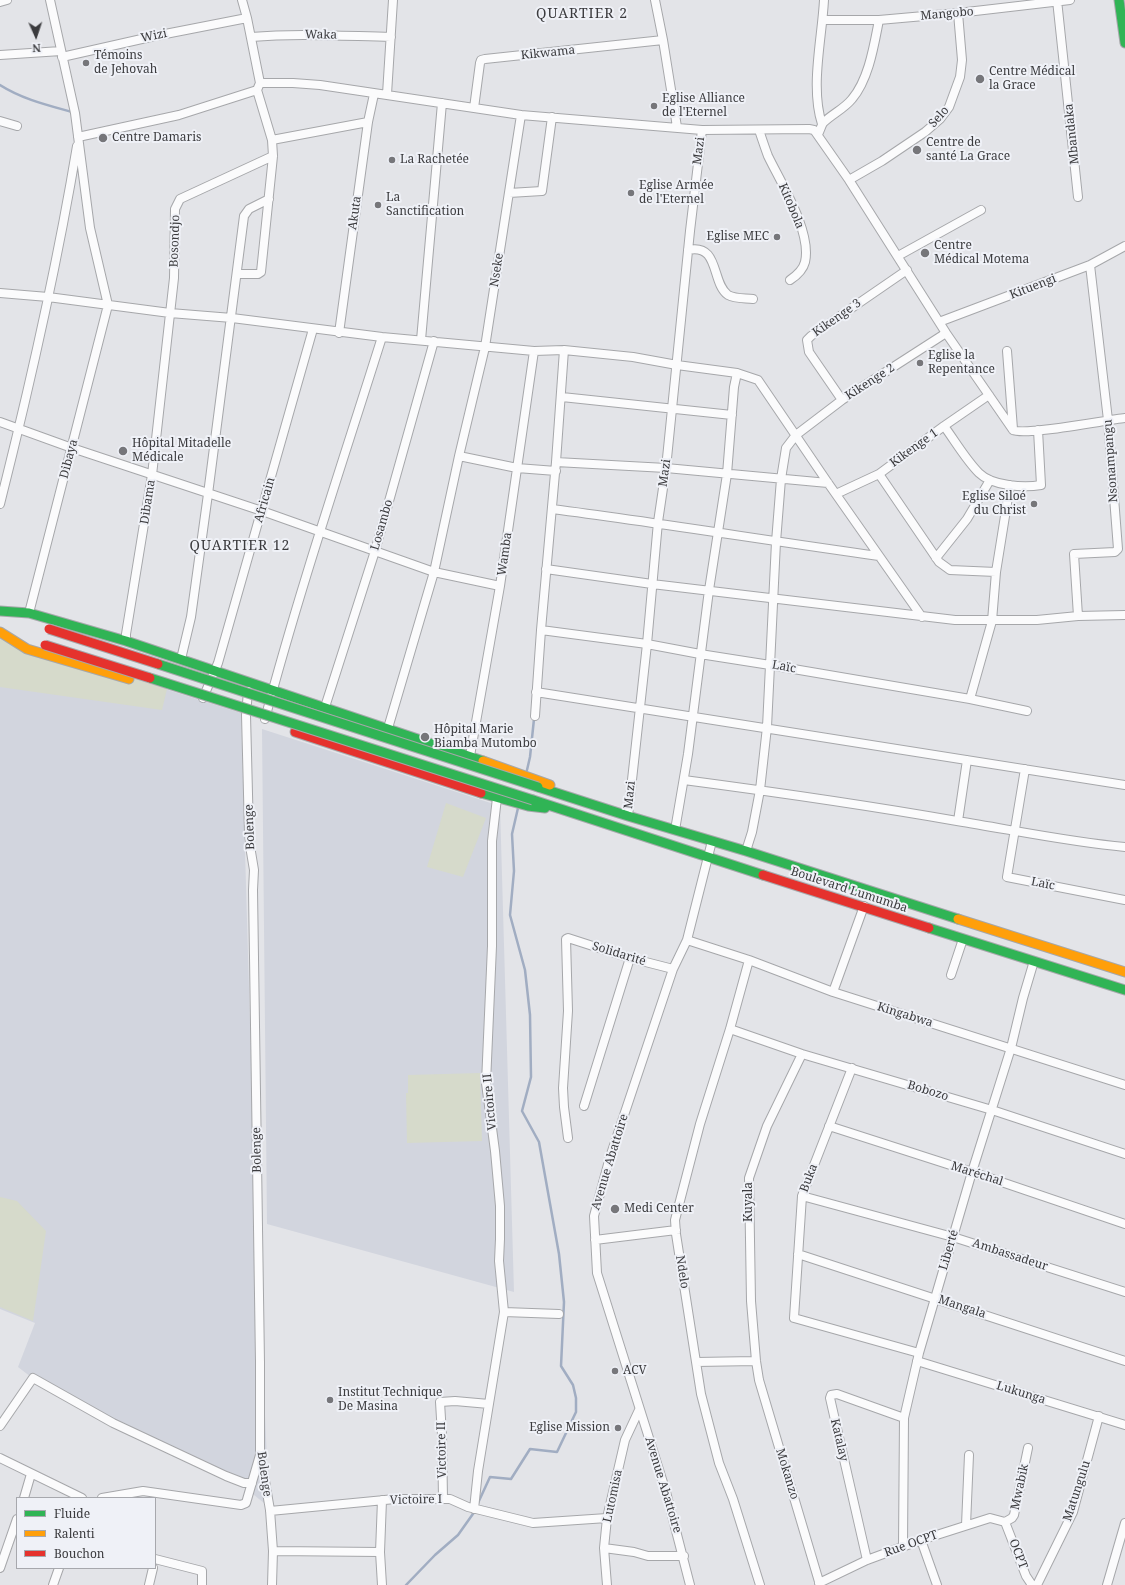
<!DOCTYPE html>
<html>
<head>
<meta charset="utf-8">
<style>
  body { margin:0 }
  #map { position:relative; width:1125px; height:1585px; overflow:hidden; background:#e3e4e8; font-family:"Noto Serif",serif }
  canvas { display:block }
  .legend { position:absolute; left:16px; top:1497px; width:140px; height:72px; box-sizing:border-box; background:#eff1f7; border:1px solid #a7a8ad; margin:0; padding:5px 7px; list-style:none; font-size:12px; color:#3b3b3e }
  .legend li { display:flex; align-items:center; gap:8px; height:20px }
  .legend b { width:20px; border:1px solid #a7a8ad }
  .north { position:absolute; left:16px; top:16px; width:40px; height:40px; -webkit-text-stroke:3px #eff1f7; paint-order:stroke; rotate:177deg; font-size:11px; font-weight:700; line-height:16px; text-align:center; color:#3b3b3e }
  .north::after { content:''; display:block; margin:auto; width:14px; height:18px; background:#3b3b3e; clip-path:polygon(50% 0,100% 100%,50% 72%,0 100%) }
</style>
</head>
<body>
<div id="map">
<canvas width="1125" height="1585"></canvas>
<ul class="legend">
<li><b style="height:5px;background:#30b455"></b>Fluide</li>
<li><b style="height:5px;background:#ff9f0a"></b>Ralenti</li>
<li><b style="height:5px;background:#e5322d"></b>Bouchon</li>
</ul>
<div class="north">N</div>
</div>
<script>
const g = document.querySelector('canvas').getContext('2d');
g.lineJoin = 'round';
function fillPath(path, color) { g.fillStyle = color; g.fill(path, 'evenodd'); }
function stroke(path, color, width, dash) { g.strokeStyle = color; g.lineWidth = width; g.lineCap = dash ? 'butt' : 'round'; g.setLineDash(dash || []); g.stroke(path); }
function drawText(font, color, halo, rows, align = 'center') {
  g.font = font + ' "Noto Serif",serif'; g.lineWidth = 4; g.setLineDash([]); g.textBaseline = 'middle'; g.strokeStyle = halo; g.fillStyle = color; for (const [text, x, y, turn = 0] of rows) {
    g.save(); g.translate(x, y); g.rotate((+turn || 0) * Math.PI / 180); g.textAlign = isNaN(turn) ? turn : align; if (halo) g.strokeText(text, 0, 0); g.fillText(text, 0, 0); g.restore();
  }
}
const built = new Path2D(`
  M 0,637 L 241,713 L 254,1161 L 269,1507 L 244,1487 L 31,1377 L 18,1367 L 35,1323 L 0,1309 Z
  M 262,729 L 500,806 L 514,1292 L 267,1224 Z`);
const green = new Path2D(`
  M 0,638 L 167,689 L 162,710 L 0,687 Z
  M 446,803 L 486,818 L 463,877 L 427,867 Z
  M 480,1073 L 482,1141 L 407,1143 L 406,1093 L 408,1093 L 408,1075 Z
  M 0,1197 L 17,1201 L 46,1231 L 33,1321 L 0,1307 Z`);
const stream = new Path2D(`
  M 0,85 C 22,99 47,105 72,112
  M 527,770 L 530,757 L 534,719
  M 478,1503 L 490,1477 L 511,1479 L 530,1449 L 557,1452 L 576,1412 L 576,1398 L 573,1385 L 561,1366 L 564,1302 L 559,1254 L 539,1142 L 522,1111 L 531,1077 L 530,1015 L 525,970 L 510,915 L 514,871 L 512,834 L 518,808
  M 406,1585 L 435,1555 L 458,1535 L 475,1511`);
const street = new Path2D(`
  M 655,0 L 663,40 L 677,127
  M 1057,0 L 1078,197
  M 0,2 L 7,0
  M 823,20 L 879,20 L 958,13 L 1070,0
  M 251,37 C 298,33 343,36 391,37
  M 0,55 L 61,51
  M 62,57 L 155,36 L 247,18
  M 260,83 L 293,83 L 320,85 L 521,115 L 702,130 L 809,129 L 814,130 L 849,180 L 946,333 L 1013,430
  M 387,94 L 393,0
  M 474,108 L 480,63 L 481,60 L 485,59 L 663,40
  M 0,121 L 17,126
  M 822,124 C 810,87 822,39 824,0
  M 759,130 C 762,139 765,148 768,156 C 781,183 812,232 805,262 C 803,270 796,276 790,280
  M 818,134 C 820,131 821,126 823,123 C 832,114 844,109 852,99 C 869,79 874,45 879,20
  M 78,137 L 179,115 L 257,90
  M 272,140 L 368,122
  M 849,180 L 882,161 L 925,132 L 940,119 L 949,107 L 960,77 L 962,60 L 958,13
  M 509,193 L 542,191 L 552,117
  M 688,250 C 720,243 711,283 728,295 C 735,299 745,298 753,299
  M 898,256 L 981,210
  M 237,274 L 258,274 L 261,272 L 273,156 L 272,140 L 257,90 L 260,83 L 247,18 L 242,0
  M 0,293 L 48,297 L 170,313 L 232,318 L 382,337 L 534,351 L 564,350 L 633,357 L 677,365 L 737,373 L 758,380 L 828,483 L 922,617
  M 939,322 L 1090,265 L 1125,246
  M 339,333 L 368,122 L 374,94
  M 421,340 L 442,103
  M 1007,351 L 1013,429
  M 562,397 L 732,415
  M 842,400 L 809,352 L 807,340 L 811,336 L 907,270
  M 0,422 L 72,448 L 262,511 L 434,572 L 500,586
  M 944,426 C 955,441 966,460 979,473 C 992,486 1024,488 1041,485 L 1038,430
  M 1013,430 C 1025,436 1106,420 1125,418
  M 459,456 L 517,468 L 556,471
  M 556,462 L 666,468 L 828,483
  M 879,474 L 939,562 L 950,570 L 996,572
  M 836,494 L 879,474 L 944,426 L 989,395
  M 0,504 C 30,385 57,266 77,146
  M 552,509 C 661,523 770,541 879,556
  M 936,558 L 967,519 L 990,480
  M 546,569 L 652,584 L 955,620 L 1037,620 L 1078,616 L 1125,615
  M 29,613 L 108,305 L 90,228 L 75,113 L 50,0
  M 1078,616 L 1074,554 L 1115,552 L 1118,549 L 1108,420 L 1090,265
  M 541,630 L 647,644 L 700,654 L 770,665 L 970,699 L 1027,711
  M 126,641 L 126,634 L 152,475 L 174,278 L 175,209 L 180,199 L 273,156
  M 181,659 L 191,617 L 208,494 L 244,216 L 249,209 L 269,199
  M 248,691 L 246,715 L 249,833 L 251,852 L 254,870 L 253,890 L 260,1362 L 260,1452 L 270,1510 L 273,1551 L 272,1585
  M 536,692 L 1125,785
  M 203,698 L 218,663 L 313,329
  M 970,699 L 992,621 L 996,572 L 1010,485
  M 325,707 L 375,551 L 434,341
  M 535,716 L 541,630 L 556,462 L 564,350
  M 265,719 C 299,591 342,464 382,337
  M 388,728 L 434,572 L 459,456 L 485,347 L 521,115
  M 470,756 L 500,586 L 534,351
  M 1025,769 L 1007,877 L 1125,900
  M 684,780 C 775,792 866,805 957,821 C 1013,830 1069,842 1125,847
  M 628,816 L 647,644 L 658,522 L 666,468 L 690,231 L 702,130
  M 958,821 L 967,760
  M 675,830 L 688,754 L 709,590 L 727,474 L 734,387 L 737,373
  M 746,851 L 752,832 L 760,790 L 767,727 L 776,542 L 781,479 L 786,448 L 796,435 L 842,400 L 946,333
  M 687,940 L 749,960 L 833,992 L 1125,1085
  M 749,960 L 730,1029 L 700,1124 L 675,1220 L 676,1234 L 701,1394 L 719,1463 L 733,1499 L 760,1585
  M 951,975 L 963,939
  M 833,992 L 864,906
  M 730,1029 L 802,1054 L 992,1110 L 1125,1154
  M 802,1054 L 767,1126 L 749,1178 L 751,1301 L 756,1361 L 759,1380 L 820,1585
  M 852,1068 L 802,1196 L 794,1318 L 919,1353
  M 584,1106 L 630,958
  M 829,1126 L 972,1172 L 1125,1224
  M 568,1138 L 564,1107 L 563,1088 L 568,1011 L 566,939 L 568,938 L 630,958 L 673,969
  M 802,1196 L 953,1237 L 1125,1292
  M 595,1240 L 676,1230
  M 798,1254 L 1125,1361
  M 504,1312 L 559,1314
  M 917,1361 L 1125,1425
  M 696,1362 L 756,1361
  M 0,1426 L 33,1378 L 113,1423 L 226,1476 L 244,1483 L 252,1483
  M 0,1458 L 82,1498
  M 24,1498 L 31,1474
  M 102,1498 L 143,1491 L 241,1505 L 246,1503 L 260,1455
  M 443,1499 L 442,1435 L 440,1402 L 455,1401 L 489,1404
  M 474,1509 L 478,1471 L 504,1312 L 499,1261 L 500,1239 L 500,1206 L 495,1151 L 486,1083 L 492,946 L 492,841 L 497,798
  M 270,1511 L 395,1499 L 450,1499 L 468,1507 L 533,1523 L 607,1518
  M 1005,1522 L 1012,1518 L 1014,1515 L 1028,1448
  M 1005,1522 L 1026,1576 L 1032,1585
  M 966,1525 L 969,1455
  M 921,1540 L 937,1585
  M 903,1546 L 904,1418 L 919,1353 L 972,1172 L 1011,1048 L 1023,998 L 1034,961
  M 604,1548 L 634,1552 L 648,1556 L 684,1556
  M 273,1551 L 380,1552
  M 155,1559 L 202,1571 L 202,1585
  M 867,1560 L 830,1398 L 831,1395 L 837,1394 L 904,1418
  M 0,1568 L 17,1519
  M 819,1583 L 867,1560 L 921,1540 L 990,1518 L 1005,1522
  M 53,1585 L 59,1568
  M 149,1585 L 153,1568
  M 382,1585 L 380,1552 L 382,1500
  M 607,1585 L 604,1548 L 607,1518 L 625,1440 L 639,1410
  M 690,1585 L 666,1492 L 597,1273 L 594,1216 L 610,1157 L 673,969 L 687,940 L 712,841
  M 1037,1585 L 1073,1512 L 1099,1416
  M 1107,1585 L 1125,1523`);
const fast = new Path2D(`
  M 1119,0 L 1125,43
  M 0,611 L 29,613 L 126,641 L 483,761
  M 538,787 L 628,816 L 746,851 L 958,919
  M 481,793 L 528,806 L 545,808
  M 533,800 L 763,875
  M 929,928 L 1125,990`);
const slow = new Path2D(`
  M 0,632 L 27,649 L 129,679
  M 483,761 L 550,785
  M 958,919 L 1125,972`);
const jam = new Path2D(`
  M 295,732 L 481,793
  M 763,875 L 929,928`);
const fastBridge = new Path2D(`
  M 158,664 L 538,787
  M 150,678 L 533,800`);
const jamBridge = new Path2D(`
  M 49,629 L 158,664
  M 45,645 L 150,678`);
const markers = [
  [86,63,4,"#76767a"],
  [980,79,5,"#76767a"],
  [654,106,4,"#76767a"],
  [103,138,5,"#76767a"],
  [917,150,5,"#76767a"],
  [392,160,4,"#76767a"],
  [631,193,4,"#76767a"],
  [378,205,4,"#76767a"],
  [777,237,4,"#76767a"],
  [925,253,5,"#76767a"],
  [920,363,4,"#76767a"],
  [123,451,5,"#76767a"],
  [1034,504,4,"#76767a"],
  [425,737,5,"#76767a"],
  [615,1209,5,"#76767a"],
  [615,1371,4,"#76767a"],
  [330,1400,4,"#76767a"],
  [618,1428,4,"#76767a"]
];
const streetNames = [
  ["Mangobo",947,14,-5],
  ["Waka",321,35,1],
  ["Wizi",154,36,-12],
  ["Kikwama",548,53,-6],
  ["Selo",939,117,-48],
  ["Mbandaka",1072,134,-96],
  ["Mazi",699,151,-83],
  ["Kitobola",791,206,67],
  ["Akuta",355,213,-82],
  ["Bosondjo",175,241,-88],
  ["Nseke",497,270,-81],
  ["Kituengi",1033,287,-21],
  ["Kikenge 3",837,318,-35],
  ["Kikenge 2",870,382,-33],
  ["Kikenge 1",914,448,-36],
  ["Dibaya",69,459,-75],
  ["Nsonampangu",1111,461,-94],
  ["Mazi",665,473,-82],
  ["Africain",265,500,-74],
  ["Dibama",148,502,-81],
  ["Losambo",382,525,-74],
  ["Wamba",505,554,-82],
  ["Laïc",784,667,10],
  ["Mazi",630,795,-84],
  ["Bolenge",250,827,-92],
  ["Laïc",1043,884,11],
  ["Boulevard Lumumba",849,890,18],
  ["Solidarité",619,954,17],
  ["Kingabwa",905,1015,17],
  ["Bobozo",928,1091,17],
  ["Victoire II",490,1102,-95],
  ["Bolenge",257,1150,-91],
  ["Avenue Abattoire",610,1162,-73],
  ["Maréchal",977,1174,18],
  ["Buka",809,1178,-69],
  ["Kuyala",749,1202,-90],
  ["Liberté",949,1250,-74],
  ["Ambassadeur",1010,1255,18],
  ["Ndelo",682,1272,81],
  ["Mangala",962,1307,18],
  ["Lukunga",1021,1393,17],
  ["Katalay",839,1440,77],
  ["Victoire II",442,1450,-91],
  ["Bolenge",264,1474,82],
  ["Mokanzo",787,1474,73],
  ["Avenue Abattoire",663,1485,73],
  ["Mwabik",1020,1487,-78],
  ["Matungulu",1077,1491,-72],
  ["Lutomisa",613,1496,-78],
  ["Victoire I",416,1500,-1],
  ["Rue OCPT",911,1544,-20],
  ["OCPT",1018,1554,69]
];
const poiNames = [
  ["Témoins",94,56],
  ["de Jehovah",94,70],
  ["Centre Médical",989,72],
  ["la Grace",989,86],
  ["Eglise Alliance",662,99],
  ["de l'Eternel",662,113],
  ["Centre Damaris",112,138],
  ["Centre de",926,143],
  ["santé La Grace",926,157],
  ["La Rachetée",400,160],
  ["Eglise Armée",639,186],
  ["de l'Eternel",639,200],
  ["La",386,198],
  ["Sanctification",386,212],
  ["Eglise MEC",769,237,"right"],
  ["Centre",934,246],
  ["Médical Motema",934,260],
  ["Eglise la",928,356],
  ["Repentance",928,370],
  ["Hôpital Mitadelle",132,444],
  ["Médicale",132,458],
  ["Eglise Siloé",1026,497,"right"],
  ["du Christ",1026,511,"right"],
  ["Hôpital Marie",434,730],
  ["Biamba Mutombo",434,744],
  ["Medi Center",624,1209],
  ["ACV",623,1371],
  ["Institut Technique",338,1393],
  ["De Masina",338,1407],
  ["Eglise Mission",610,1428,"right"]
];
const quarterNames = [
  ["QUARTIER 2",582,14],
  ["QUARTIER 12",240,546]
];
fillPath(built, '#d2d5de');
fillPath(green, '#d6dacb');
stroke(stream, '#a1adc2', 2.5);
stroke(street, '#a6a7aa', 10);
stroke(fast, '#a6a7aa', 11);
stroke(slow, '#a6a7aa', 11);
stroke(jam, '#a6a7aa', 11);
stroke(street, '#fbfbfc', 8);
stroke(fast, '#30b455', 9);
stroke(slow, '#ff9f0a', 9);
stroke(jam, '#e5322d', 9);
stroke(fastBridge, '#a6a7aa', 11, []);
stroke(jamBridge, '#a6a7aa', 11, []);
stroke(fastBridge, '#30b455', 9);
stroke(jamBridge, '#e5322d', 9);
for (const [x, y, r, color] of markers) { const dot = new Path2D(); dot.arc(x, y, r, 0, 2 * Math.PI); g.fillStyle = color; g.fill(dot); stroke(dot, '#eff1f7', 1.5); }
drawText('12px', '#3b3b3e', '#eff1f7', streetNames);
drawText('12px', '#3b3b3e', '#eff1f7', poiNames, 'left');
g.letterSpacing = '1px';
drawText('14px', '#3b3b3e', '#eff1f7', quarterNames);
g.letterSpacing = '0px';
</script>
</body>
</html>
